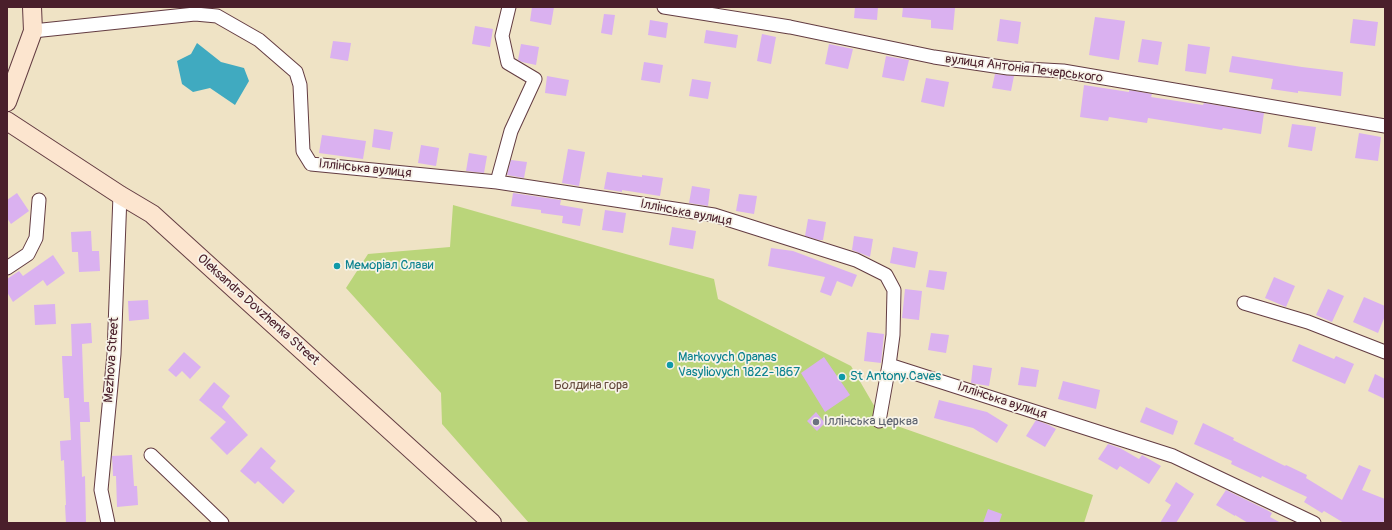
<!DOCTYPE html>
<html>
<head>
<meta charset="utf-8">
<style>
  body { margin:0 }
  #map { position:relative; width:1392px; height:530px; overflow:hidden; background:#efe3c5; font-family:Pangolin,sans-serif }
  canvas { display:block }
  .frame { position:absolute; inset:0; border:8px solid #4a1f2b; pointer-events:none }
</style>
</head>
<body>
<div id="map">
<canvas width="1392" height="530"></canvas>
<div class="frame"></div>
</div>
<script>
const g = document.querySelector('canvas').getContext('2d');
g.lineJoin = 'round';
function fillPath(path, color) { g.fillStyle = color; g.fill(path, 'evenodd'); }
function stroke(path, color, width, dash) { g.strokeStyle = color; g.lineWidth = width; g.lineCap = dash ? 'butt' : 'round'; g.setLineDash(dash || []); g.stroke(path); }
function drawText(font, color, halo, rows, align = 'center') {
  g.font = font + ' Pangolin,sans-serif'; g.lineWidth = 3.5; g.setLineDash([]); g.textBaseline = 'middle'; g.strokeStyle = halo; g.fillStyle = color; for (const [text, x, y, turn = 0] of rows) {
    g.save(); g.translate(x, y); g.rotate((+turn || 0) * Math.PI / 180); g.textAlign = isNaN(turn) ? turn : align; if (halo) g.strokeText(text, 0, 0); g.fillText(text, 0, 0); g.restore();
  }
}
const green = new Path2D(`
  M 453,205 L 714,279 L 718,299 L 851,366 L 883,421 L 1093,495 L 1084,523 L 529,523 L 442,424 L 441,393 L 346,288 L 368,254 L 450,247 Z`);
const water = new Path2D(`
  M 197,43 L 221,62 L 244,68 L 249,81 L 235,105 L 210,88 L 193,92 L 182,84 L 177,61 L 191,54 Z`);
const building = new Path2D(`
  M 532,7 L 554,7 L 551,25 L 530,21 Z
  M 855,7 L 878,7 L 877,20 L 854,18 Z
  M 903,7 L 955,8 L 953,30 L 931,28 L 931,20 L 902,17 Z
  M 604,14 L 615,15 L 612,35 L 601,33 Z
  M 1095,17 L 1125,21 L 1119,60 L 1089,55 Z
  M 1000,19 L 1021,22 L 1018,44 L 997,41 Z
  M 1353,19 L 1378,22 L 1375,46 L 1350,43 Z
  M 650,20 L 668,23 L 666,38 L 648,35 Z
  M 475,26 L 493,29 L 490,47 L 472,44 Z
  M 706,30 L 738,35 L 736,48 L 704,43 Z
  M 762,34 L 776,37 L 771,64 L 757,61 Z
  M 1142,39 L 1162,42 L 1158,65 L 1138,62 Z
  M 333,41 L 351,43 L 348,61 L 330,58 Z
  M 521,44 L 539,47 L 536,65 L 522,62 L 518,60 Z
  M 829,44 L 853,49 L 848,69 L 825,64 Z
  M 1188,44 L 1210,47 L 1206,74 L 1185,71 Z
  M 886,56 L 909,60 L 904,81 L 882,77 Z
  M 1232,56 L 1302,67 L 1343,72 L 1341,96 L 1298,91 L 1298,93 L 1271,89 L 1273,79 L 1229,72 Z
  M 644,62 L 663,65 L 660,83 L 641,80 Z
  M 995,74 L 1014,76 L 1011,91 L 992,88 Z
  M 547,76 L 569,80 L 566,96 L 545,93 Z
  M 926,78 L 949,82 L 944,107 L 921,102 Z
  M 692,79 L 711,82 L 708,99 L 689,96 Z
  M 1084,85 L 1129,92 L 1129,90 L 1152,94 L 1151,97 L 1203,105 L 1204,103 L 1264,113 L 1261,134 L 1223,128 L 1222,130 L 1148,118 L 1147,123 L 1109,117 L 1108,121 L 1080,117 Z
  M 1292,124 L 1316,127 L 1312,151 L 1288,147 Z
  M 374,129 L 393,132 L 390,150 L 372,147 Z
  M 1359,133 L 1381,137 L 1378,161 L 1355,158 Z
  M 322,135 L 366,141 L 363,159 L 319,153 Z
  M 421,145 L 439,148 L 436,166 L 418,163 Z
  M 568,149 L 585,152 L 579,186 L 562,183 Z
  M 469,153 L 487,156 L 484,173 L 466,171 Z
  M 511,160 L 527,162 L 524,178 L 507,175 Z
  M 607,172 L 642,177 L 642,175 L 663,178 L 660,196 L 622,190 L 622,192 L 604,189 Z
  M 692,186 L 710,189 L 708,206 L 689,203 Z
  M 17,193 L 29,211 L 11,224 L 7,218 L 7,200 Z
  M 513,193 L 561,200 L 560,205 L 583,209 L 580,226 L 562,223 L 563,216 L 541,213 L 541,210 L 511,206 Z
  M 739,194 L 757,196 L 754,214 L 736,211 Z
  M 605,210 L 626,213 L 623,233 L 602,230 Z
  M 808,219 L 826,222 L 823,240 L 819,240 L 805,236 Z
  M 672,227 L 696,231 L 693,249 L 669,245 Z
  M 91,231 L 92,251 L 99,251 L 100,271 L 79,272 L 78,252 L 72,252 L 71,232 Z
  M 854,236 L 873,239 L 870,257 L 852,250 Z
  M 893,247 L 918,252 L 915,268 L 890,263 Z
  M 771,248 L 793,251 L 857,275 L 852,287 L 837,281 L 831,296 L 820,292 L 825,277 L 768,266 Z
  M 53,255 L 65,273 L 47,286 L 43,280 L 13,302 L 7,292 L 7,279 L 19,271 L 23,276 Z
  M 929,270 L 947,272 L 944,290 L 926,287 Z
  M 1274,277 L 1295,286 L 1286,307 L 1265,298 Z
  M 905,289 L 922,291 L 919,320 L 902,318 Z
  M 1328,289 L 1344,296 L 1332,322 L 1316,315 Z
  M 1364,297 L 1385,306 L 1385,316 L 1378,333 L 1353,322 Z
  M 148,300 L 149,319 L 129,321 L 128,301 Z
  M 55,304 L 56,324 L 35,325 L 34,305 Z
  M 91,323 L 92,343 L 82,344 L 84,402 L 89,402 L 90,422 L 80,422 L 82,477 L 85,476 L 86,523 L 66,523 L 65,505 L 66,505 L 64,460 L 61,461 L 60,441 L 71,440 L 69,398 L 64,398 L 62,356 L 72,356 L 71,324 Z
  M 867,332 L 884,334 L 881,363 L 864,361 Z
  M 931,333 L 949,335 L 946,353 L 928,350 Z
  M 1299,344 L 1334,359 L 1336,356 L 1354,364 L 1345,384 L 1292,361 Z
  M 184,352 L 201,367 L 190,379 L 182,371 L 176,377 L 168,370 Z
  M 824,357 L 850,395 L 825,412 L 801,373 Z
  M 973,365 L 992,368 L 989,386 L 971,383 Z
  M 1021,367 L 1039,370 L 1036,387 L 1018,385 Z
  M 1375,374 L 1385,379 L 1385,399 L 1368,391 Z
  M 1063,381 L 1100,390 L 1096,409 L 1058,399 Z
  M 214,382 L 230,396 L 222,407 L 248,435 L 227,455 L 210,438 L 226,422 L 199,400 Z
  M 939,400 L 987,412 L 1008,425 L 997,443 L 973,428 L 934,418 Z
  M 1146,407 L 1178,421 L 1173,435 L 1140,422 Z
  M 816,412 L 825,423 L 817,431 L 807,421 Z
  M 1036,420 L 1049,425 L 1056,429 L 1045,447 L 1026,436 Z
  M 1203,423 L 1234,438 L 1233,440 L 1285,466 L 1286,465 L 1307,475 L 1306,478 L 1342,500 L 1359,465 L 1371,470 L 1362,490 L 1385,499 L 1385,518 L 1383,523 L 1344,523 L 1324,511 L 1322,513 L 1304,502 L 1307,497 L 1262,476 L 1261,478 L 1231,464 L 1232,461 L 1194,444 Z
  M 1108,444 L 1120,448 L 1139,459 L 1142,455 L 1161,466 L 1149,484 L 1120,466 L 1117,470 L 1098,459 Z
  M 261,447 L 276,461 L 270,468 L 295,491 L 283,504 L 258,481 L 255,484 L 240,471 Z
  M 132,455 L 134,486 L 137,486 L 138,505 L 117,507 L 116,476 L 113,476 L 112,456 Z
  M 1176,482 L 1194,494 L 1176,523 L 1160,523 L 1171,505 L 1165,501 Z
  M 1226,490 L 1265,509 L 1272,513 L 1270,517 L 1281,523 L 1248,523 L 1235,515 L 1235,516 L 1216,505 Z
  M 988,509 L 1002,514 L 999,523 L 983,523 Z`);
const minor = new Path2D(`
  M 664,7 L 790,27 L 934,57 L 1008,68 L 1063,71 L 1385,126
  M 33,31 L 195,14 L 217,16 L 259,40 L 296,72 L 300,85 L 303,151 L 311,164 L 497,182 L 714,215 L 856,260 L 886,275 L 894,290 L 893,335 L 889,365 L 1173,456 L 1314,523
  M 497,182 L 511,131 L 535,79 L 508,63 L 502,36 L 509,7
  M 7,268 L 28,254 L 36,238 L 39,200
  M 1244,303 L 1308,322 L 1385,352
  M 879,421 L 889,365
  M 151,455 L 222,523
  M 108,523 L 101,490 L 114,354 L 120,195`);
const secondary = new Path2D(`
  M 7,102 L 33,31 L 32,7
  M 7,121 L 120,195 L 152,214 L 492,523`);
const markers = [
  [337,266,4,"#0f9aa8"],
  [670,365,4,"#0f9aa8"],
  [842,377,4,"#0f9aa8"],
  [816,422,4,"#6b7280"]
];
const streetNames = [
  ["вулиця Антонія Печерського",1024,69,7],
  ["Іллінська вулиця",365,169,6],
  ["Іллінська вулиця",686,213,11],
  ["Oleksandra Dovzhenka Street",258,310,42],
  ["Mezhova Street",112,360,-86],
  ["Іллінська вулиця",1002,401,18]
];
const cultureNames = [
  ["Меморіал Слави",345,266],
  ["Markovych Opanas",678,358],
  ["Vasyliovych 1822-1867",678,373],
  ["St Antony Caves",850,377]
];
const parkNames = [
  ["Болдина гора",591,386]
];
const worshipNames = [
  ["Іллінська церква",824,422]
];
fillPath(green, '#bad57a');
fillPath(water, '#40aac0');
fillPath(building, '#dab1f0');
stroke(minor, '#633c42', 15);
stroke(secondary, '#633c42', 20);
stroke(minor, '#fff', 13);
stroke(secondary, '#fce5cf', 18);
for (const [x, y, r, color] of markers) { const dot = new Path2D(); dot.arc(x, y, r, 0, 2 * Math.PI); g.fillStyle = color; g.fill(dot); stroke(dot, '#f7f3e8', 1.5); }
drawText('13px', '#4a1f2b', '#f7f3e8', streetNames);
drawText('13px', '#0d838f', '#f7f3e8', cultureNames, 'left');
drawText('13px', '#664c3f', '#f7f3e8', parkNames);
drawText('13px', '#5b616d', '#f7f3e8', worshipNames, 'left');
</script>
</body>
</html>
